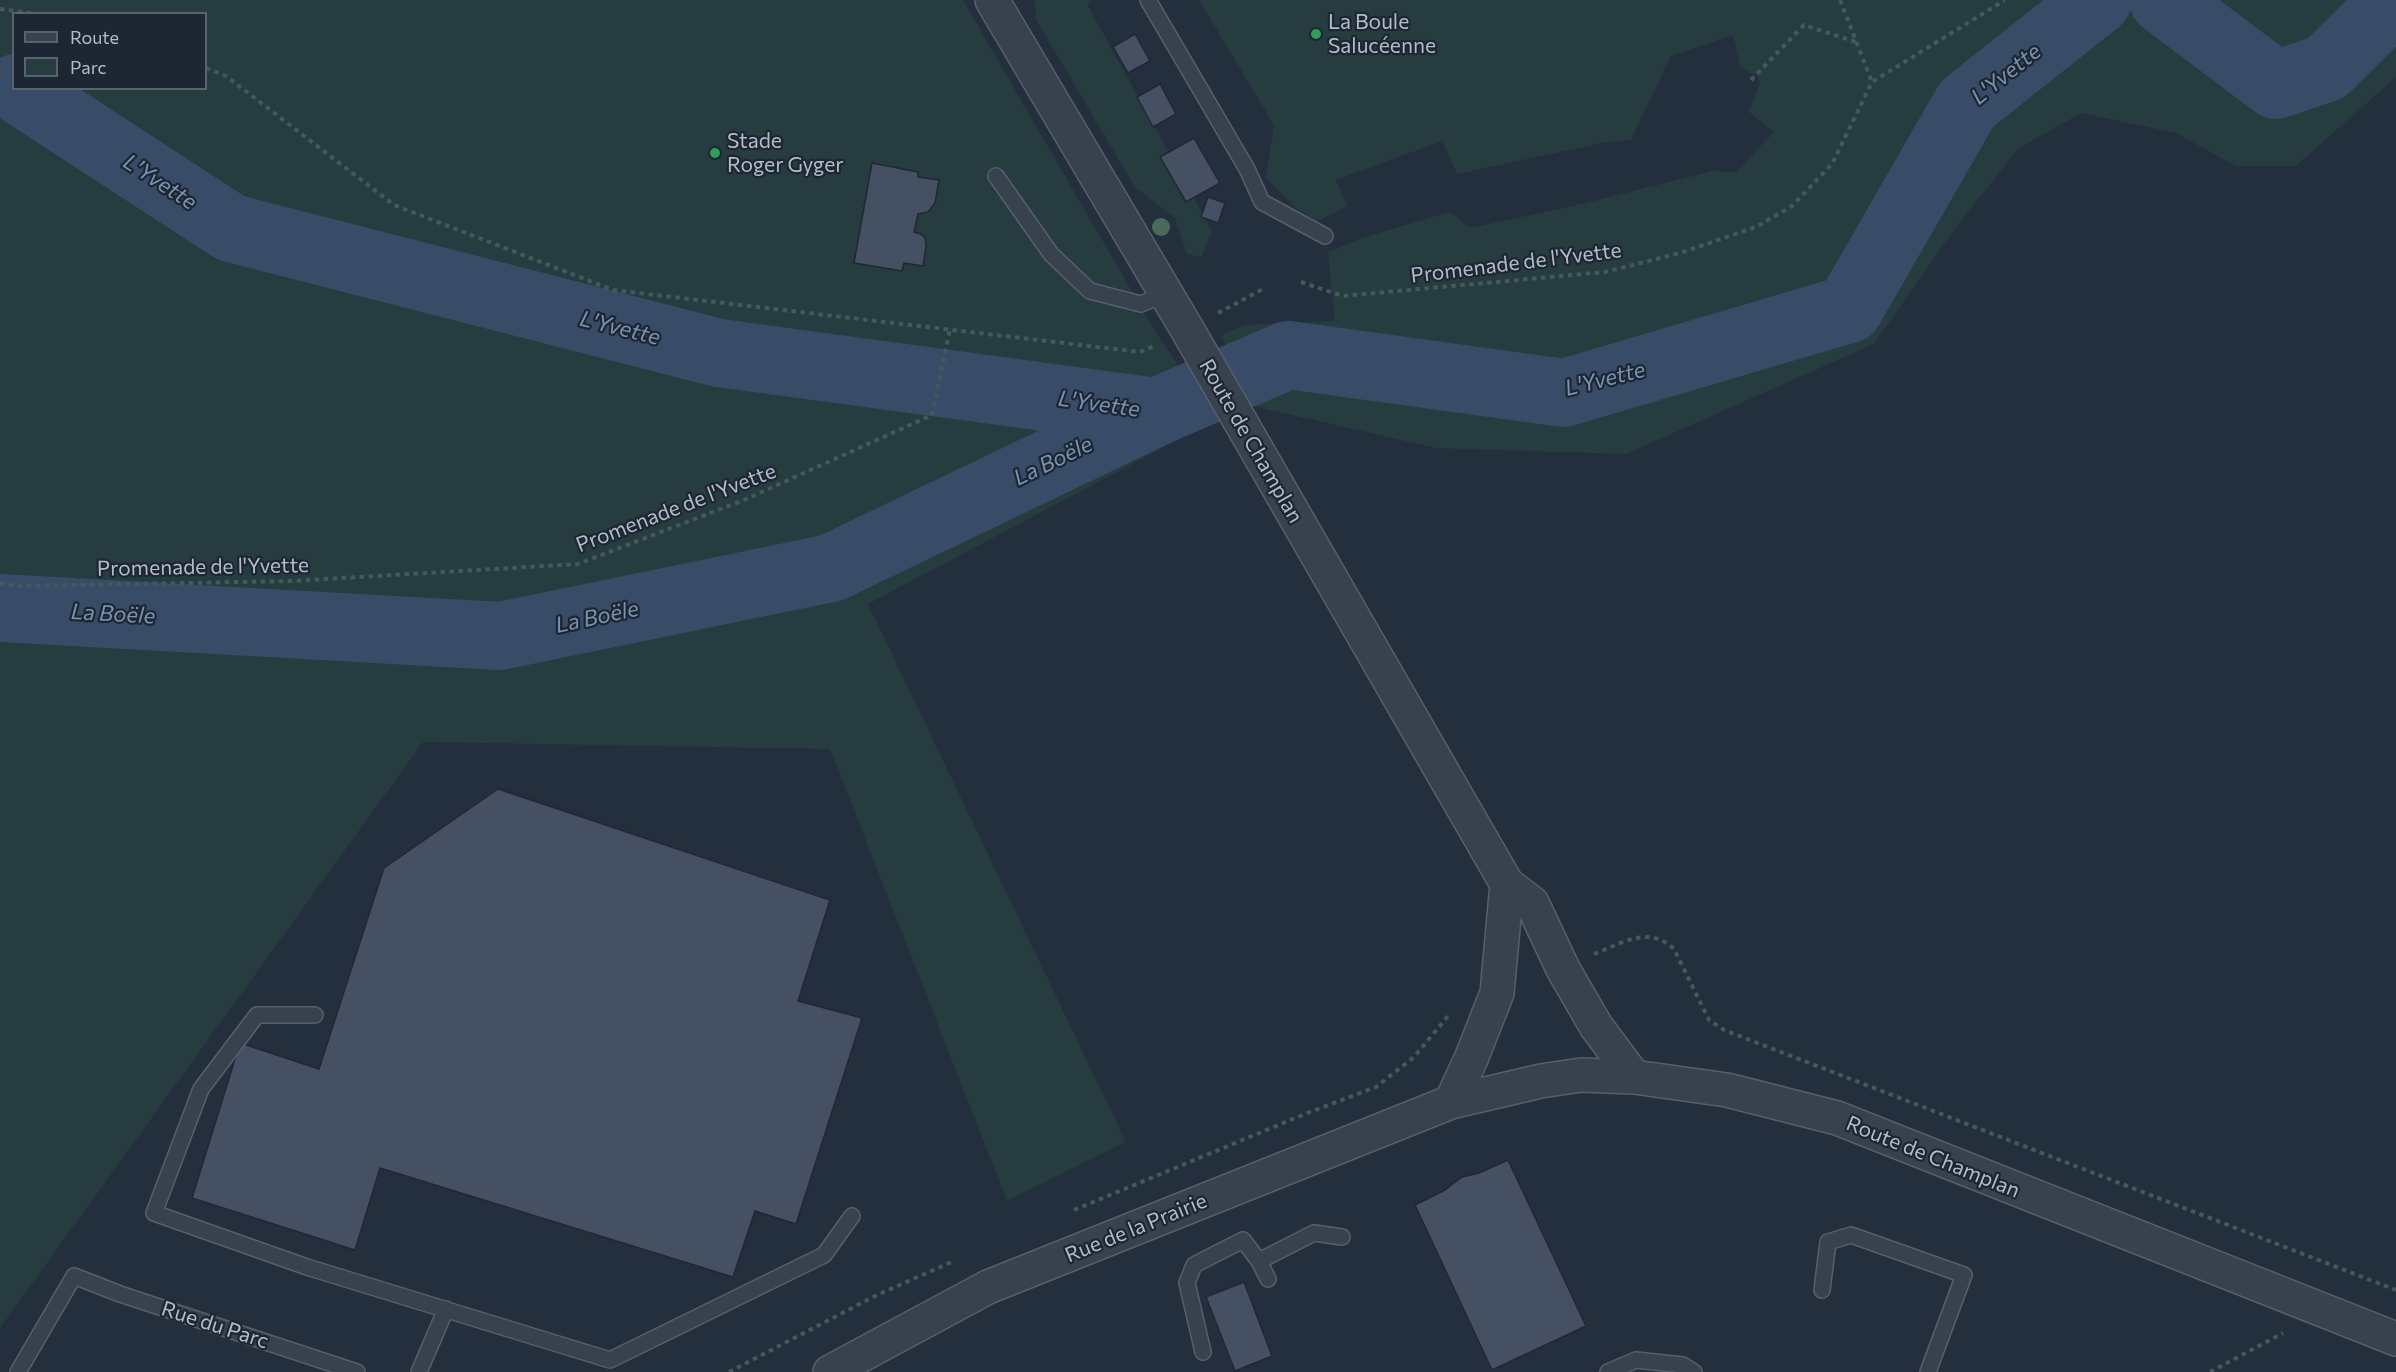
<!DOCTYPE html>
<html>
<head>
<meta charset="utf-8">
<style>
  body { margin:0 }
  #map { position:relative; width:2396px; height:1372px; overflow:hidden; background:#242f3e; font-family:Commissioner,sans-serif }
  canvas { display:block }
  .legend { position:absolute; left:12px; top:12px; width:195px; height:78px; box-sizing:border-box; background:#1d2633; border:2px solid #59626f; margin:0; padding:8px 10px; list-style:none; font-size:18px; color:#b4bcc9 }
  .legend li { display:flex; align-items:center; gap:12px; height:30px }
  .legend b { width:30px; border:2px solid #59626f }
</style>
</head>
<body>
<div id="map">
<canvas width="2396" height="1372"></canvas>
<ul class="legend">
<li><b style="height:8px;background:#38414e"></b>Route</li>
<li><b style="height:16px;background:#263c3f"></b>Parc</li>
</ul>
</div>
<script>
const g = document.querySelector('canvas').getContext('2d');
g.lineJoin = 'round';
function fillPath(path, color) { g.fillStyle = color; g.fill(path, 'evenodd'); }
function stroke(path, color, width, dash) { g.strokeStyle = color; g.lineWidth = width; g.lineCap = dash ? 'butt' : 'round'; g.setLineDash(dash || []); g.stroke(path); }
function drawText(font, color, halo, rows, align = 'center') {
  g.font = font + ' Commissioner,sans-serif'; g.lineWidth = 4.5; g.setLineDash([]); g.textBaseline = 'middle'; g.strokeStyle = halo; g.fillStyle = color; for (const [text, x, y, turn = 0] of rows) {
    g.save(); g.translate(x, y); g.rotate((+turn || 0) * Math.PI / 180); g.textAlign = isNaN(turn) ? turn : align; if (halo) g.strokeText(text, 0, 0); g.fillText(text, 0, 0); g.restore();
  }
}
const green = new Path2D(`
  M 0,0 L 963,0 L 1155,331 L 1172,356 L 1213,424 L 1183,437 L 868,604 L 1126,1142 L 1007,1201 L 830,749 L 423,742 L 0,1328 ZM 14,14 L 206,14 L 206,88 L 14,88 Z
  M 1035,0 L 1091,0 L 1088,6 L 1212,231 L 1201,257 L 1187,254 L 1175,218 L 1135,187 L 1036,20 Z
  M 1199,0 L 2396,0 L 2396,77 L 2296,166 L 2236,166 L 2176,133 L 2081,113 L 2018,149 L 1953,231 L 1874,344 L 1626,454 L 1436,448 L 1257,407 L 1221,336 L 1244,325 L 1335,321 L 1328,252 L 1362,238 L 1450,212 L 1470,228 L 1582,204 L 1713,171 L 1736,172 L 1774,132 L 1749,112 L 1760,83 L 1758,77 L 1740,66 L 1733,35 L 1671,56 L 1631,140 L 1607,142 L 1457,174 L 1442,141 L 1336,180 L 1347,206 L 1317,221 L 1298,210 L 1266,178 L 1274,125 Z`);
const stream = new Path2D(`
  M 2170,4 L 2173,0`);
const river = new Path2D(`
  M 2163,0 L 2276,85 L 2326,68 L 2395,0
  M 16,88 L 231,228 L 719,353 L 1156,412
  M 0,608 L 500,636 L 831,568 L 1156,412 L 1288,355 L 1564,393 L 1849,309 L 1967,104 L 2098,0`);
const building = new Path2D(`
  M 1135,34 L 1150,61 L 1128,73 L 1113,47 Z
  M 1160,84 L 1176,114 L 1153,127 L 1137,97 Z
  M 1194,138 L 1220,183 L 1186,202 L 1160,157 Z
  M 872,163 L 918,172 L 918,177 L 939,180 L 935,203 L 928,212 L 918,214 L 914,232 L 921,234 L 925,238 L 926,246 L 923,266 L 904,263 L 902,271 L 854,263 Z
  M 1208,197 L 1225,203 L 1218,223 L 1201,217 Z
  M 498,789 L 830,900 L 798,1001 L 862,1018 L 796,1224 L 755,1211 L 733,1277 L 380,1168 L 355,1250 L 192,1198 L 240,1043 L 319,1069 L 384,868 Z
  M 1508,1160 L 1586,1326 L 1492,1370 L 1415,1205 L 1445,1190 L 1462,1177 L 1479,1173 Z
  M 1244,1282 L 1272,1356 L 1235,1371 L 1206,1297 Z`);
const path = new Path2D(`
  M 1840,0 L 1872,82
  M 0,9 L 38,14
  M 206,68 L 226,76 L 394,205 L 613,290 L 1140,352 L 1156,345
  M 1751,80 L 1804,25 L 1856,42
  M 1301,282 L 1343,296 L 1605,272 L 1680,253 L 1756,227 L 1792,206 L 1832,164 L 1872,82 L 2005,0
  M 1218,313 L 1263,289
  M 0,583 L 21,586 L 292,581 L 578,564 L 744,500 L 932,415 L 950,329
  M 1594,954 C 1622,943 1649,925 1674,949 L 1709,1020 L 1724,1030 L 2396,1290
  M 1074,1210 L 1305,1114 L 1376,1087 L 1414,1057 L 1448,1016
  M 729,1372 L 877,1295 L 954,1261
  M 2210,1372 L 2283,1333`);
const service = new Path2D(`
  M 1148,0 L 1247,169 L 1262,202 L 1325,236
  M 996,176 L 1051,254 L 1090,291 L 1141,304 L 1165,294
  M 315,1015 L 257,1015 L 201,1089 L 154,1213 L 307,1267 L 610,1360 L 824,1255 L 852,1216
  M 1268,1279 L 1259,1261 L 1314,1233 L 1342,1237
  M 1822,1290 L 1828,1242 L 1851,1235 L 1964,1275 L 1928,1372
  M 1203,1352 L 1187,1283 L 1194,1265 L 1243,1240 L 1259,1261
  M 18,1372 L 74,1276 L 120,1294 L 357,1372
  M 419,1372 L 446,1309
  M 1608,1372 L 1636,1360 L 1683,1365 L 1694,1372`);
const tertiary = new Path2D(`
  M 992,0 L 1187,329 L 1507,884 L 1532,903 L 1563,969 L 1596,1026 L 1634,1077
  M 1451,1102 L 1471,1059 L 1497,993 L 1507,884
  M 830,1372 L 988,1287 L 1451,1102 L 1541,1081 L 1581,1075 L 1634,1077 L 1727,1090 L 1837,1118 L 2396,1339`);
const trees = [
  [1161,227]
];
const markers = [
  [1316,34,6,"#2e9e5b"],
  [715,153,6,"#2e9e5b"]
];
const poiNames = [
  ["La Boule",1328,22],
  ["Salucéenne",1328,46],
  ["Stade",727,141],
  ["Roger Gyger",727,165]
];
const streetNames = [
  ["Promenade de l'Yvette",1516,263,-7],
  ["Route de Champlan",1251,441,60],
  ["Promenade de l'Yvette",676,508,-21],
  ["Promenade de l'Yvette",203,567,-1],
  ["Route de Champlan",1933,1157,22],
  ["Rue de la Prairie",1136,1228,-22],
  ["Rue du Parc",215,1325,18]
];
const waterNames = [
  ["L'Yvette",2006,74,-39],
  ["L'Yvette",160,182,33],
  ["L'Yvette",620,328,14],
  ["L'Yvette",1605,379,-14],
  ["L'Yvette",1099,404,8],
  ["La Boële",1053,461,-26],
  ["La Boële",113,614,3],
  ["La Boële",597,617,-12]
];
fillPath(green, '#263c3f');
stroke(stream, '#394c67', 12);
stroke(river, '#394c67', 68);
fillPath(building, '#455162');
stroke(building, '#1f2835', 1.5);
stroke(service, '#565f6c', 18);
stroke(tertiary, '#565f6c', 36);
stroke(path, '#44595c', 4, [4.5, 4.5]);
stroke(service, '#38414e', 15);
stroke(tertiary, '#38414e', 33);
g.fillStyle = '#4b6a5d';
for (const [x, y] of trees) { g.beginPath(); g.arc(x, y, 9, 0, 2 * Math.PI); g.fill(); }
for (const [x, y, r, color] of markers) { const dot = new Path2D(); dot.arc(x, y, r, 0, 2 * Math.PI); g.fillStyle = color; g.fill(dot); stroke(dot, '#1d2633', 2); }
drawText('21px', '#b4bcc9', '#1d2633', poiNames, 'left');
drawText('21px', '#b4bcc9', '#1d2633', streetNames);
drawText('italic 22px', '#7c92b1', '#1d2633', waterNames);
</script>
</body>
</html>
